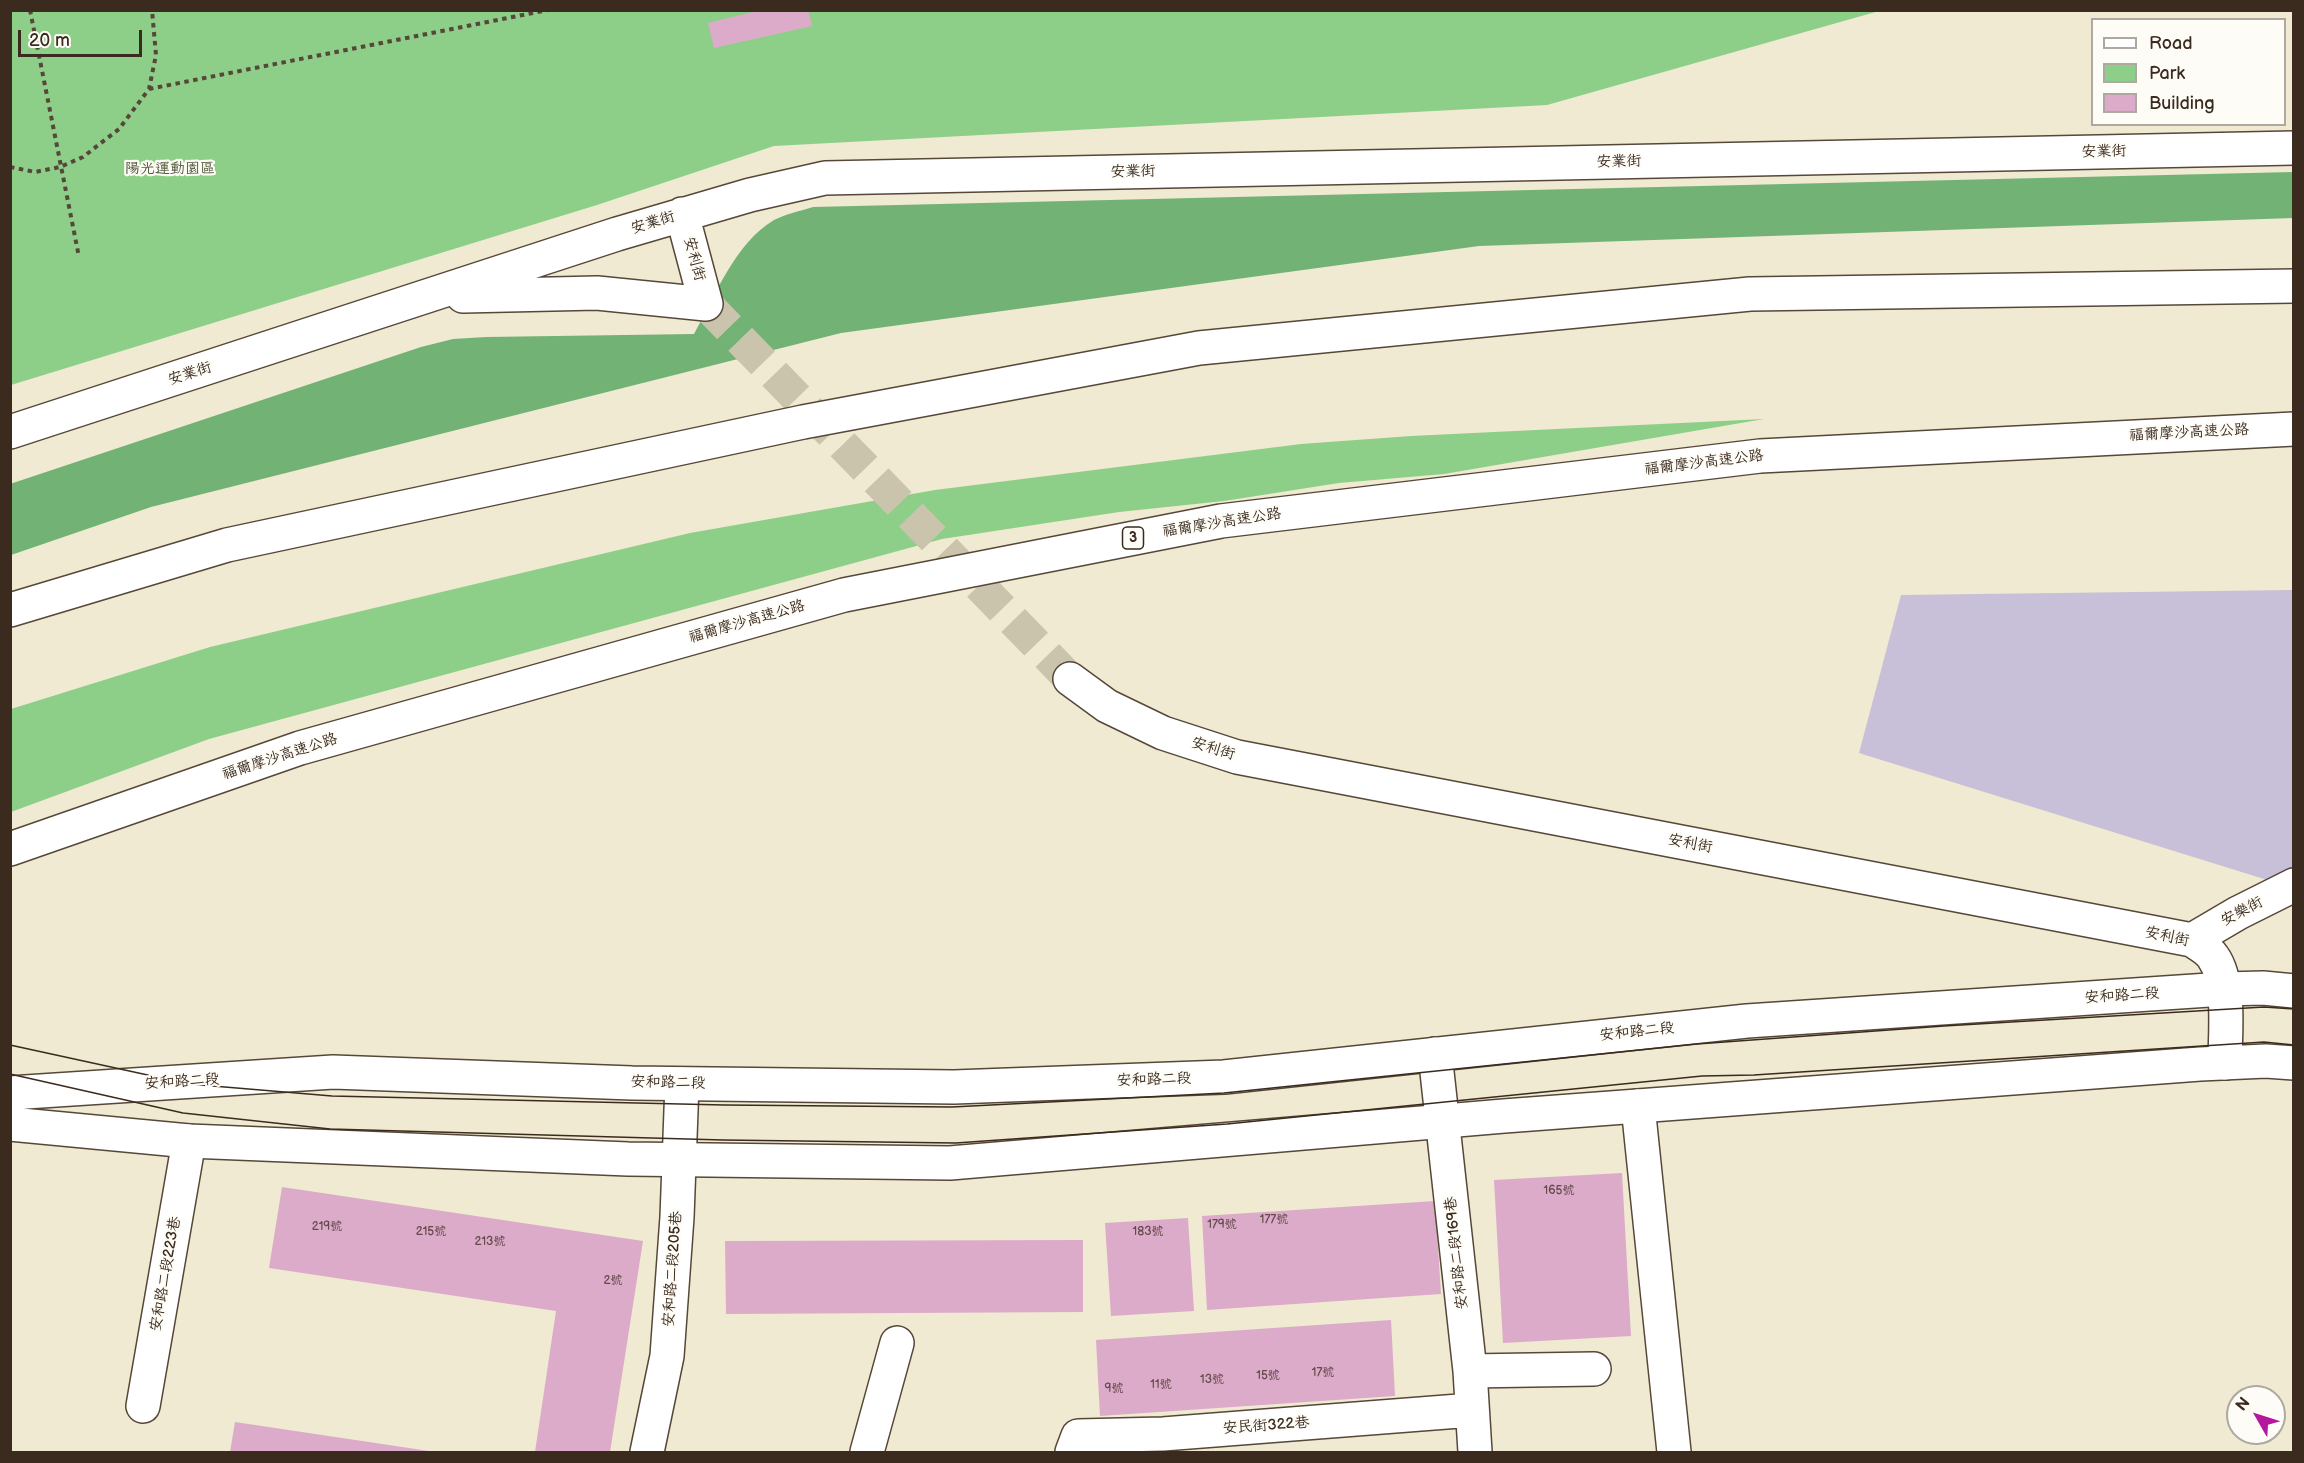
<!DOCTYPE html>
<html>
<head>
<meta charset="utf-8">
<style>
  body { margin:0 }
  #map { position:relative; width:2304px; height:1463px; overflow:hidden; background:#efead1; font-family:"Balsamiq Sans",sans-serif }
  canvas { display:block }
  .frame { position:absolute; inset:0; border:12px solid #3b2a1e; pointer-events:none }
  .legend { position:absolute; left:2091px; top:18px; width:195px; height:108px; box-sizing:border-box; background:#fdfcf7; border:2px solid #afa8a0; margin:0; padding:8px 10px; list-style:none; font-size:18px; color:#3b2a1e }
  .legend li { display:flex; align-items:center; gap:12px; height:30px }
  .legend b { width:30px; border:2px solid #afa8a0 }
  .north { position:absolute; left:2226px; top:1385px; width:60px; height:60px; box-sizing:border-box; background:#fdfcf7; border:2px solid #afa8a0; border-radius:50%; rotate:309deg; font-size:16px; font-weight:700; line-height:24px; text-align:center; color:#3b2a1e }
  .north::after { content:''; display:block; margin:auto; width:21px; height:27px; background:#b5179e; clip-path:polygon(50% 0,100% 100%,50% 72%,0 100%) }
  .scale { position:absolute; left:18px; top:30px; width:124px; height:27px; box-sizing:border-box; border:3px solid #3b2a1e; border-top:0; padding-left:8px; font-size:18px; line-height:21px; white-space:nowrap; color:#3b2a1e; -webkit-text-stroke:4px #fdfcf7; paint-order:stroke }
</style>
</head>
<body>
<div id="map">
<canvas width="2304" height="1463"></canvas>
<div class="frame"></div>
<ul class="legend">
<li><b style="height:8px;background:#fff"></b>Road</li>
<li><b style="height:16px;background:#8dcf88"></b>Park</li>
<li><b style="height:16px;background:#dcabca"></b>Building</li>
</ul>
<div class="north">N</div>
<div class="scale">20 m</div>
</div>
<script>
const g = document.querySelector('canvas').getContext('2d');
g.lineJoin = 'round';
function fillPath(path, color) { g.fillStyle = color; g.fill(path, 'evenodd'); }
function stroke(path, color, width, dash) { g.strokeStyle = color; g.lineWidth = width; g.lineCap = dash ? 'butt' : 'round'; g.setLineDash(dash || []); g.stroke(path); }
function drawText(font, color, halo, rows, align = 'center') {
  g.font = font + ' "Balsamiq Sans","LXGW WenKai TC",sans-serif'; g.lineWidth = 4.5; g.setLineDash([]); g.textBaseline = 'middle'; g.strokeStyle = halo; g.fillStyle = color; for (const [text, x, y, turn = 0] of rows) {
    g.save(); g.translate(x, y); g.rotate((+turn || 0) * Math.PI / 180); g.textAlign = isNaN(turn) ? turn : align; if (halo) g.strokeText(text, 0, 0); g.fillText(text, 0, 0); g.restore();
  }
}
const industrial = new Path2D(`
  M 2293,590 L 2293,888 L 1859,753 L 1901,595 Z`);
const green = new Path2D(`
  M 11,11 L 1879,11 L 1547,105 L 774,146 L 597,205 L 11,385 Z
  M 1764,419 L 1444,474 L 1339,483 L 1224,501 L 1119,512 L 942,539 L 209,739 L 11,812 L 11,709 L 210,647 L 690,533 L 935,490 L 1301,444 L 1411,436 Z`);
const forest = new Path2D(`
  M 2293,172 L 2293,218 L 1479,246 L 841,333 L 151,507 L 11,555 L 10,484 L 421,347 L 453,339 L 486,337 L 694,334 C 715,296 735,243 774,220 C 786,214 800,211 813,207 Z`);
const building = new Path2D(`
  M 761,10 L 808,10 L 812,26 L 714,48 L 708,23 Z
  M 1622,1173 L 1631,1336 L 1503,1343 L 1494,1180 Z
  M 282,1187 L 643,1241 L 610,1452 L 535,1452 L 556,1311 L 269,1268 Z
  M 1435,1201 L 1441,1294 L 1207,1310 L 1202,1216 Z
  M 1188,1218 L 1194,1311 L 1111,1316 L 1105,1223 Z
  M 1083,1240 L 1083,1312 L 726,1314 L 725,1241 Z
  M 1391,1320 L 1395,1396 L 1100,1416 L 1096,1340 Z
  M 235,1422 L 429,1451 L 429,1452 L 230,1452 Z`);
const minorTunnel = new Path2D(`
  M 706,304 L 1070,679`);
const path = new Path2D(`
  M 30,10 L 79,257
  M 149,89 L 548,10
  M 10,167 L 35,172 L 60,167 L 83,157 L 119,129 L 149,89 L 156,55 L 152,10`);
const minor = new Path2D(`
  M 463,296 L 597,293 L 706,304 L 682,214
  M 10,432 L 617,234 L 750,195 L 825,178 L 2294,148
  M 1070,679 L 1107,706 L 1163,733 L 1237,757 L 2192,940 C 2199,945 2208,949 2213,957 C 2231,982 2225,1033 2225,1063
  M 2192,940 L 2238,913 L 2294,885
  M 1435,1054 L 1470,1371 L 1475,1452
  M 1638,1106 L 1674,1452
  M 1470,1371 L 1594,1369
  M 143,1406 L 189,1141
  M 647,1452 L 667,1356 L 677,1217 L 682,1084
  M 867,1452 L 897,1343
  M 1072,1452 L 1078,1436 L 1163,1434 L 1472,1410`);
const major = new Path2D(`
  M 10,1093 L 333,1072 L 632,1083 L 954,1087 L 1224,1077 L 1747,1021 L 2224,989 L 2263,988 L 2294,991
  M 10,1124 L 189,1141 L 628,1159 L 950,1163 L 1504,1116 L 2200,1064 L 2266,1061 L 2294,1063`);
const highway = new Path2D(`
  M 10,610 L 227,545 L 803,422 L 1199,348 L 1750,294 L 2294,286
  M 10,849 L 300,748 L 844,595 L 1221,521 L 1760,456 L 2294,429`);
const tram = new Path2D(`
  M 10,1045 L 189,1084 L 332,1096 L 724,1105 L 952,1107 L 1224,1093 L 1697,1044 L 1944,1026 L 2264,1007 L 2294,1009
  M 10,1074 L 183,1113 L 330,1129 L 723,1140 L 956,1143 L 1227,1124 L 1702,1076 L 1754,1075 L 2264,1042 L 2294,1045`);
const numberNames = [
  ["165號",1559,1191],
  ["177號",1274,1220],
  ["179號",1222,1225],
  ["219號",327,1227],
  ["215號",431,1232],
  ["183號",1148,1232],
  ["213號",490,1242],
  ["2號",613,1281],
  ["17號",1323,1373],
  ["15號",1268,1376],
  ["13號",1212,1380],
  ["11號",1161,1385],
  ["9號",1114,1389]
];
const shields = [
  [1133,538,21]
];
const shieldNames = [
  ["3",1133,538]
];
const streetNames = [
  ["安業街",2104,152,-1],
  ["安業街",1619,162,-1],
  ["安業街",1133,172,-1],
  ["安業街",653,223,-17],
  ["安利街",694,259,75],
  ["安業街",190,374,-18],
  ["福爾摩沙高速公路",2189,433,-3],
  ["福爾摩沙高速公路",1704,463,-7],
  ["福爾摩沙高速公路",1222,523,-9],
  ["福爾摩沙高速公路",747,622,-16],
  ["安利街",1213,749,17],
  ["福爾摩沙高速公路",280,757,-18],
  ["安利街",1690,844,11],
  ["安樂街",2242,912,-28],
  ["安利街",2167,937,12],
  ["安和路二段",2122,996,-4],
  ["安和路二段",1637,1032,-6],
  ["安和路二段",1154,1080,-2],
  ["安和路二段",182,1082,-4],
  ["安和路二段",668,1083,1],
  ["安和路二段169巷",1457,1253,-96],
  ["安和路二段205巷",673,1269,-86],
  ["安和路二段223巷",166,1274,-80],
  ["安民街322巷",1266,1426,-4]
];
const parkNames = [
  ["陽光運動園區",170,169]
];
fillPath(industrial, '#c8bfd8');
fillPath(green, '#8dcf88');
fillPath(forest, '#72b274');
fillPath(building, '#dcabca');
stroke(minorTunnel, '#cbc4ad', 33, [33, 16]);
stroke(minor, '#564739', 36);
stroke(major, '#564739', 36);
stroke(highway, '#564739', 36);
stroke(path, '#564739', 4, [4.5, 4.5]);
stroke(minor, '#fff', 33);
stroke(major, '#fff', 33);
stroke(highway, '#fff', 33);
stroke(tram, '#3b2a1e', 1.5);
drawText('12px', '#634a49', null, numberNames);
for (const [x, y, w] of shields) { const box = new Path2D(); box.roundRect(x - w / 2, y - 11, w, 22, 4.5); g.fillStyle = '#fdfcf7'; g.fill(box); stroke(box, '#3b2a1e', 1.5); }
drawText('bold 14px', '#3b2a1e', null, shieldNames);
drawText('15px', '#3b2a1e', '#fdfcf7', streetNames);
drawText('15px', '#545c3e', '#fdfcf7', parkNames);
</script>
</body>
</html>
